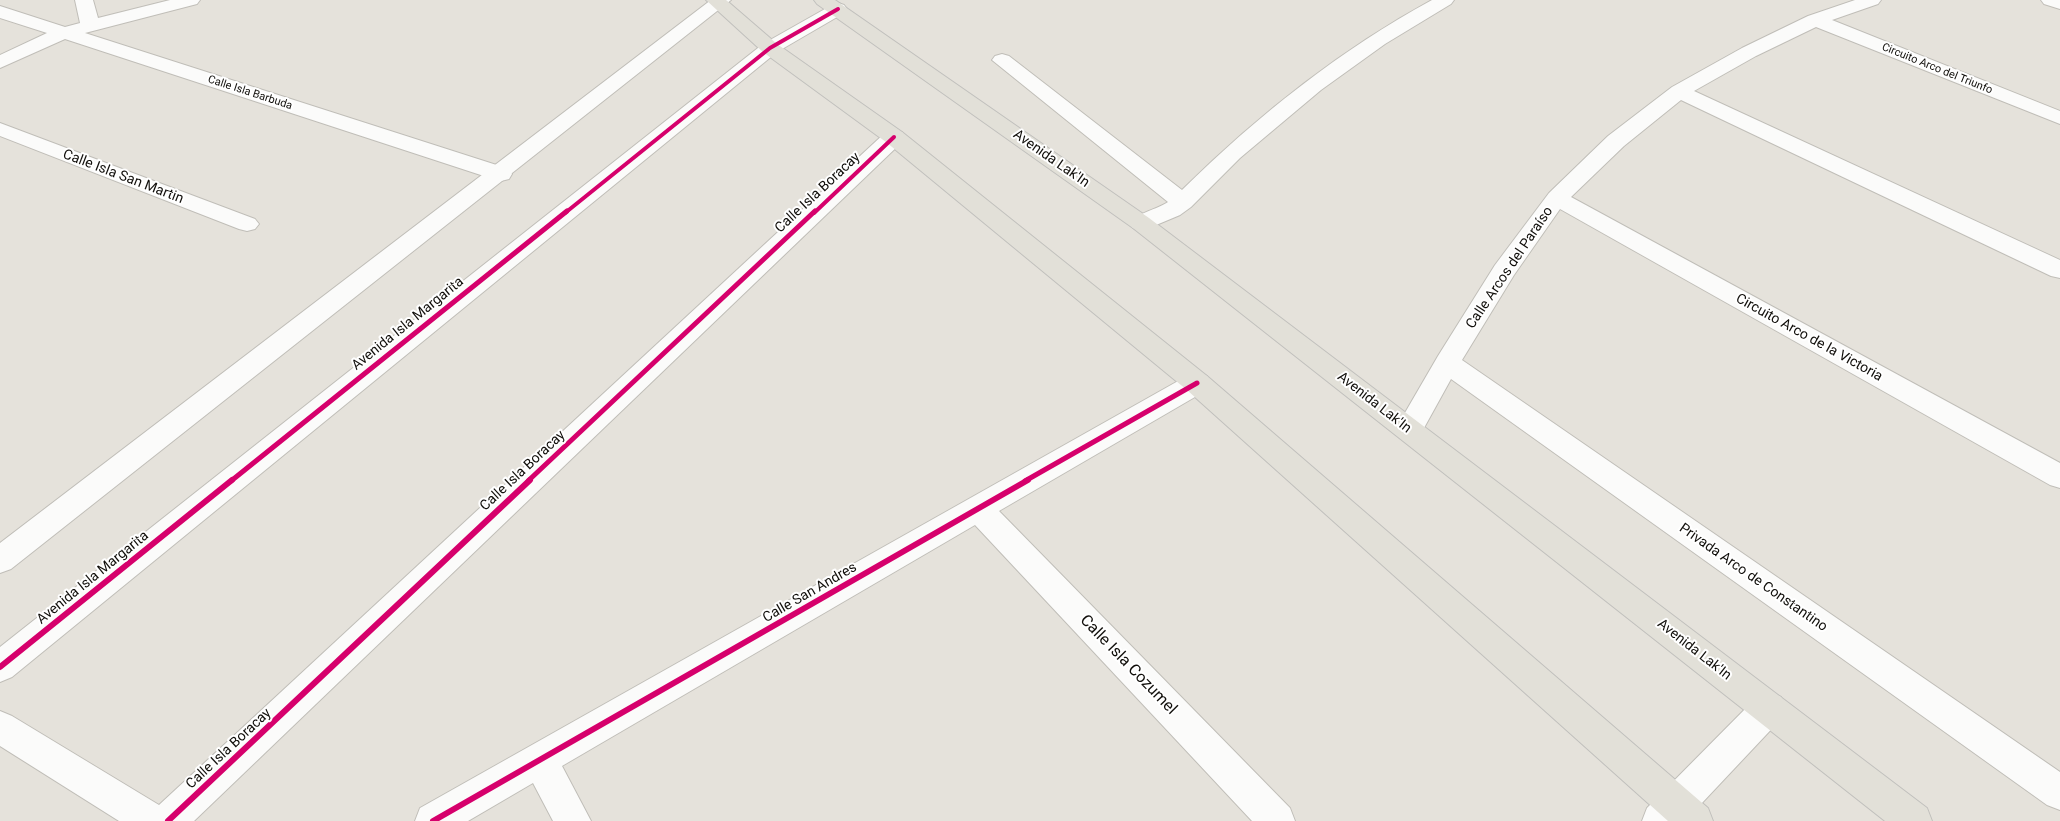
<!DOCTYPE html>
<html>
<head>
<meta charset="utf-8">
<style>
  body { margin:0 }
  canvas { display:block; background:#e5e2db }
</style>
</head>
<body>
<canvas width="2060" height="821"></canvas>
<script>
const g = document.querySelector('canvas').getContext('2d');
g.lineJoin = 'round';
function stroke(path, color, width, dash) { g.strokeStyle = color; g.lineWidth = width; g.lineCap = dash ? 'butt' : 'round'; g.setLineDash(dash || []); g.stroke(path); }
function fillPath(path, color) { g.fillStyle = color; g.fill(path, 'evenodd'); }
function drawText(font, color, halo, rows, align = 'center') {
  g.font = font + ' Roboto,sans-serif'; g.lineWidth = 4; g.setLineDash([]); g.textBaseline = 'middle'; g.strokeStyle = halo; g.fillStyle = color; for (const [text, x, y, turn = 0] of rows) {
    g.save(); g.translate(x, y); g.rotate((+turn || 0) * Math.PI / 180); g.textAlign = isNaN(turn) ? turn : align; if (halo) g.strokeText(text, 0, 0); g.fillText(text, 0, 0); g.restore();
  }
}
const minor = new Path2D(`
  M 75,0 L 93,0 L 98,18 L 170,0 L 200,0 L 197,4 L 85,33 L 509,169 L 512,174 L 509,179 L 501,181 L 493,179 L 65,39 L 0,68 L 0,55 L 47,33 L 0,18 L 0,6 L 65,27 L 80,23 Z
  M 1432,0 L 1454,0 L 1451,4 L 1385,44 L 1321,90 L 1240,158 L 1191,207 L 1180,215 L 1149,228 L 1141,230 L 1133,228 L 1129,223 C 1135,214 1158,209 1168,202 L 992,60 L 995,56 L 1002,54 L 1009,56 L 1182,190 C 1256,117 1340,50 1432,0 Z
  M 1855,0 L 1881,0 L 1878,4 L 1832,20 L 2060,111 L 2060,124 L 1816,27 L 1756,56 L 1694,91 L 2060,260 L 2060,278 L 2051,276 L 1681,100 L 1624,146 L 1571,197 L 2060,463 L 2060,488 L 2050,485 L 1560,209 L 1514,275 L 1462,360 L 2060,772 L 2060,810 L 2047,805 L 1451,379 L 1419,437 L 1409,440 L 1399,437 L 1395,430 L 1438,356 L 1495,265 L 1549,193 L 1608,136 L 1672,87 L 1742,48 L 1808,16 Z
  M 2041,0 L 2060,0 L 2060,9 L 2044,4 Z
  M 0,123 L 255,219 L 259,224 L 255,229 L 247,231 L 239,229 L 0,136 Z
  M 894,131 L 902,132 L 905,137 L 902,142 L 194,821 L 119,821 L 0,746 L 0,711 L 12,716 L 159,805 L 886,132 Z
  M 1197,373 L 1207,376 L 1210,383 L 1207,390 L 999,511 L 1290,808 L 1295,821 L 1252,821 L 975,525 L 562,766 L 591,821 L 553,821 L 533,783 L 468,821 L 415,821 L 420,808 L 1187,376 Z
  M 1769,692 L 1781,697 L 1786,708 L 1781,719 L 1685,821 L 1642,821 L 1647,808 L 1757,697 Z`);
const tertiary = new Path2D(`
  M 711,0 L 731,0 L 11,569 L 0,573 L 0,543 Z
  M 838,3 L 844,5 L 847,9 L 844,13 L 777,52 L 12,677 L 0,682 L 0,647 L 763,44 L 832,5 Z`);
const primary = new Path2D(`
  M 706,0 L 726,0 L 777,44 L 902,132 L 1207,376 L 1708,808 L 1713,821 L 1668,821 L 1187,390 L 886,142 L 763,52 Z
  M 814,0 L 835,0 L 1149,218 L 1927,808 L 1932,821 L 1885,821 L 1133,228 L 817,4 Z`);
const cyclewayFar2 = new Path2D(`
  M 565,213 L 770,48 L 838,9
  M 814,213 L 894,137`);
const cyclewayFar1 = new Path2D(`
  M 231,481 L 567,211
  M 528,481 L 815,211
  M 1025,481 L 1197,383`);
const cycleway = new Path2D(`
  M 0,667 L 232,480
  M 168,821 L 530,480
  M 433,821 L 1028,480`);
const farStreetnames = [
  ["Circuito Arco del Triunfo",1937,69,22],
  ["Calle Isla Barbuda",250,93,18]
];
const streetNames = [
  ["Avenida Lak'In",1051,159,35],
  ["Calle Isla San Martin",123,177,21],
  ["Calle Isla Boracay",818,193,-43],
  ["Calle Arcos del Paraíso",1510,268,-56],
  ["Avenida Isla Margarita",408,324,-39],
  ["Circuito Arco de la Victoria",1809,338,29],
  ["Avenida Lak'In",1374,403,38],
  ["Calle Isla Boracay",523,471,-43],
  ["Avenida Isla Margarita",93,578,-39],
  ["Privada Arco de Constantino",1753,578,35],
  ["Calle San Andres",810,593,-30],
  ["Avenida Lak'In",1694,650,38],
  ["Calle Isla Boracay",229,749,-43]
];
const nearStreetnames = [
  ["Calle Isla Cozumel",1128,665,46]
];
stroke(minor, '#c0beb8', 2);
stroke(tertiary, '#c0beb8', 2);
stroke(primary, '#c1c0bd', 2);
fillPath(minor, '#fbfbfa');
fillPath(tertiary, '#fbfbfa');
fillPath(primary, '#e2e0d8');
stroke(cyclewayFar2, '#d6006c', 4);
stroke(cyclewayFar1, '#d6006c', 5);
stroke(cycleway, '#d6006c', 6);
drawText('11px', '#100e0a', '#fff', farStreetnames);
drawText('14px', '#100e0a', '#fff', streetNames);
drawText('16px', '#100e0a', '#fff', nearStreetnames);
</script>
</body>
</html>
